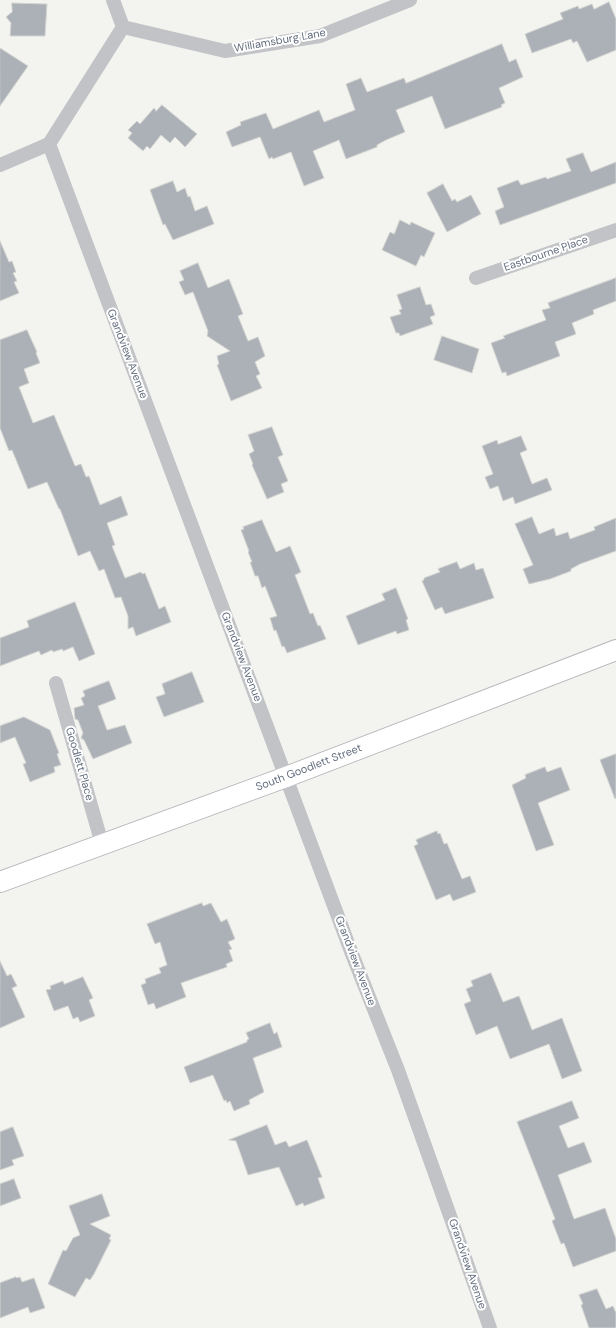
<!DOCTYPE html>
<html>
<head>
<meta charset="utf-8">
<style>
  body { margin:0 }
  canvas { display:block; background:#f3f4ef }
</style>
</head>
<body>
<canvas width="616" height="1328"></canvas>
<script>
const g = document.querySelector('canvas').getContext('2d');
g.lineJoin = 'round';
function fillPath(path, color) { g.fillStyle = color; g.fill(path, 'evenodd'); }
function stroke(path, color, width, dash) { g.strokeStyle = color; g.lineWidth = width; g.lineCap = dash ? 'butt' : 'round'; g.setLineDash(dash || []); g.stroke(path); }
function drawText(font, color, halo, rows, align = 'center') {
  g.font = font + ' "DM Sans",sans-serif'; g.lineWidth = 4; g.setLineDash([]); g.textBaseline = 'middle'; g.strokeStyle = halo; g.fillStyle = color; for (const [text, x, y, turn = 0] of rows) {
    g.save(); g.translate(x, y); g.rotate((+turn || 0) * Math.PI / 180); g.textAlign = isNaN(turn) ? turn : align; if (halo) g.strokeText(text, 0, 0); g.fillText(text, 0, 0); g.restore();
  }
}
const building = new Path2D(`
  M 609,2 L 616,19 L 616,50 L 587,62 L 577,41 L 573,43 L 571,39 L 532,53 L 525,34 L 563,19 L 560,13 L 578,6 L 579,9 L 592,4 L 594,9 Z
  M 12,3 L 47,4 L 45,36 L 10,36 L 11,23 L 6,17 L 12,12 Z
  M 502,44 L 509,62 L 516,59 L 523,77 L 499,88 L 505,103 L 501,105 L 502,107 L 445,129 L 432,96 L 396,110 L 405,132 L 386,140 L 377,145 L 377,147 L 346,159 L 339,140 L 313,151 L 324,178 L 304,186 L 291,152 L 273,159 L 272,157 L 269,159 L 260,137 L 232,147 L 226,132 L 241,125 L 240,122 L 266,113 L 273,129 L 319,110 L 324,122 L 355,110 L 346,84 L 361,78 L 367,92 L 404,78 L 406,83 Z
  M 0,48 L 28,66 L 0,106 Z
  M 162,105 L 197,134 L 185,147 L 175,137 L 170,143 L 161,135 L 150,149 L 147,146 L 143,151 L 128,138 L 132,133 L 128,130 L 137,121 L 140,124 L 154,108 L 156,111 Z
  M 583,153 L 591,172 L 616,162 L 616,183 L 500,225 L 495,211 L 504,207 L 497,188 L 518,180 L 521,185 L 546,177 L 547,179 L 571,171 L 566,159 Z
  M 173,181 L 177,192 L 185,188 L 188,197 L 190,196 L 195,211 L 207,206 L 214,224 L 173,240 L 165,224 L 163,225 L 150,190 Z
  M 443,184 L 452,201 L 455,199 L 457,202 L 471,195 L 481,214 L 447,232 L 427,193 Z
  M 400,220 L 410,225 L 411,222 L 435,233 L 424,257 L 421,255 L 416,266 L 382,250 L 390,232 L 394,234 Z
  M 0,241 L 9,262 L 12,261 L 16,272 L 13,273 L 17,281 L 14,282 L 19,293 L 0,301 Z
  M 198,263 L 208,288 L 229,279 L 243,314 L 238,316 L 248,341 L 258,337 L 265,356 L 255,362 L 260,374 L 256,376 L 262,388 L 231,401 L 217,365 L 219,364 L 217,356 L 230,351 L 207,336 L 208,331 L 193,292 L 185,295 L 179,282 L 184,280 L 180,271 Z
  M 616,278 L 616,301 L 593,310 L 594,314 L 572,323 L 576,334 L 555,342 L 560,356 L 507,376 L 506,372 L 502,373 L 491,343 L 505,338 L 503,336 L 546,320 L 542,310 L 550,308 L 548,303 Z
  M 420,287 L 426,305 L 431,304 L 435,315 L 430,317 L 433,324 L 400,336 L 399,333 L 396,333 L 390,317 L 401,314 L 399,310 L 402,309 L 397,295 Z
  M 27,330 L 37,352 L 36,353 L 40,363 L 24,369 L 29,383 L 19,387 L 33,423 L 54,415 L 75,466 L 81,464 L 86,477 L 89,476 L 100,505 L 121,496 L 128,515 L 107,523 L 115,545 L 112,546 L 125,578 L 141,572 L 142,574 L 145,573 L 159,609 L 165,606 L 171,622 L 136,636 L 133,627 L 128,629 L 128,616 L 121,597 L 115,598 L 104,569 L 99,571 L 90,551 L 78,556 L 60,509 L 59,509 L 47,482 L 28,489 L 12,450 L 9,451 L 0,428 L 0,340 Z
  M 442,336 L 479,349 L 472,373 L 434,360 Z
  M 272,427 L 283,455 L 278,457 L 288,481 L 281,484 L 284,492 L 267,499 L 252,465 L 253,464 L 249,454 L 254,451 L 248,435 Z
  M 521,436 L 527,450 L 520,453 L 532,484 L 547,478 L 552,490 L 515,504 L 513,497 L 503,501 L 498,486 L 490,489 L 485,477 L 493,474 L 482,446 L 497,440 L 498,444 Z
  M 532,517 L 539,534 L 554,528 L 556,536 L 568,532 L 570,539 L 595,530 L 594,527 L 616,518 L 616,551 L 580,564 L 571,569 L 571,571 L 550,579 L 529,584 L 523,569 L 533,565 L 515,524 Z
  M 262,520 L 276,552 L 290,546 L 301,572 L 295,575 L 310,614 L 313,613 L 318,626 L 320,625 L 326,639 L 287,653 L 284,646 L 282,647 L 276,630 L 274,631 L 270,618 L 277,616 L 265,586 L 262,588 L 258,576 L 255,576 L 250,562 L 252,562 L 248,552 L 249,551 L 241,530 L 244,529 L 243,527 Z
  M 457,562 L 460,569 L 474,563 L 476,570 L 483,568 L 494,598 L 445,614 L 442,607 L 435,610 L 422,581 L 424,580 L 424,578 L 440,572 L 438,569 Z
  M 396,588 L 408,619 L 406,620 L 409,630 L 397,634 L 396,631 L 358,645 L 346,616 L 385,600 L 382,594 Z
  M 75,602 L 95,654 L 79,661 L 73,647 L 63,651 L 62,649 L 53,652 L 52,650 L 41,655 L 39,651 L 0,666 L 0,638 L 29,627 L 27,621 Z
  M 192,672 L 204,702 L 164,717 L 156,697 L 165,694 L 162,684 Z
  M 109,681 L 116,699 L 98,706 L 107,730 L 125,725 L 132,743 L 93,759 L 84,740 L 81,738 L 83,733 L 78,720 L 75,719 L 74,708 L 84,705 L 81,698 L 85,696 L 83,691 Z
  M 24,717 L 50,730 L 59,753 L 57,754 L 61,765 L 54,767 L 55,772 L 30,782 L 23,764 L 26,763 L 15,737 L 0,743 L 0,726 Z
  M 616,754 L 616,798 L 615,799 L 600,760 Z
  M 545,767 L 547,772 L 561,767 L 570,790 L 538,803 L 554,845 L 536,851 L 512,785 L 526,778 L 525,775 Z
  M 437,831 L 438,834 L 440,833 L 444,844 L 447,843 L 462,879 L 470,876 L 476,892 L 453,901 L 450,894 L 436,900 L 414,846 L 418,844 L 416,840 Z
  M 202,903 L 203,906 L 211,903 L 221,922 L 227,919 L 235,939 L 228,942 L 232,949 L 229,950 L 233,961 L 226,964 L 227,967 L 181,983 L 186,997 L 156,1009 L 154,1003 L 148,1005 L 141,985 L 146,983 L 145,979 L 161,973 L 159,968 L 167,965 L 160,942 L 155,944 L 147,924 Z
  M 0,961 L 7,976 L 11,974 L 17,986 L 12,988 L 25,1017 L 0,1028 Z
  M 491,973 L 503,1002 L 519,996 L 532,1030 L 562,1018 L 582,1071 L 562,1079 L 549,1044 L 510,1059 L 497,1026 L 476,1035 L 464,1004 L 471,1001 L 466,989 L 473,986 L 471,981 Z
  M 83,977 L 93,998 L 89,1000 L 95,1016 L 80,1022 L 78,1017 L 73,1019 L 68,1006 L 54,1011 L 46,990 L 51,989 L 50,986 L 63,981 L 64,984 Z
  M 270,1023 L 274,1034 L 277,1032 L 282,1047 L 253,1058 L 264,1092 L 249,1100 L 250,1104 L 234,1111 L 230,1101 L 227,1103 L 226,1100 L 224,1101 L 213,1075 L 190,1083 L 184,1067 L 247,1042 L 247,1040 L 249,1039 L 246,1033 Z
  M 572,1101 L 579,1118 L 559,1126 L 568,1148 L 584,1142 L 592,1162 L 558,1175 L 574,1219 L 605,1208 L 616,1239 L 616,1251 L 573,1267 L 564,1243 L 561,1244 L 552,1221 L 555,1219 L 517,1122 Z
  M 267,1125 L 275,1145 L 286,1141 L 289,1147 L 307,1140 L 322,1177 L 318,1178 L 325,1198 L 304,1206 L 303,1203 L 296,1206 L 279,1167 L 248,1175 L 236,1141 L 229,1140 Z
  M 13,1127 L 24,1156 L 12,1160 L 14,1165 L 0,1170 L 0,1132 Z
  M 14,1179 L 21,1198 L 0,1206 L 0,1184 Z
  M 102,1194 L 110,1216 L 90,1224 L 111,1235 L 109,1239 L 111,1240 L 94,1274 L 90,1280 L 86,1278 L 75,1297 L 48,1284 L 63,1250 L 66,1251 L 73,1238 L 80,1235 L 69,1206 Z
  M 16,1277 L 17,1278 L 20,1277 L 22,1282 L 34,1278 L 45,1308 L 30,1313 L 28,1307 L 0,1318 L 0,1283 Z
  M 597,1289 L 606,1309 L 613,1306 L 616,1313 L 616,1328 L 589,1328 L 581,1305 L 583,1304 L 579,1295 Z`);
const street = new Path2D(`
  M 113,0 L 123,27 L 49,144 L 352,954 L 398,1070 L 490,1328
  M 123,27 L 225,51 L 320,36 L 410,0
  M 0,165 L 49,144
  M 476,278 L 616,230
  M 56,683 L 102,844`);
const secondary = new Path2D(`
  M 0,882 L 286,777 L 616,650`);
const streetNames = [
  ["Williamsburg Lane",280,41,-10],
  ["Eastbourne Place",546,254,-19],
  ["Grandview Avenue",127,354,69],
  ["Grandview Avenue",241,657,69],
  ["Goodlett Place",79,764,74],
  ["South Goodlett Street",309,768,-21],
  ["Grandview Avenue",355,961,69],
  ["Grandview Avenue",467,1264,71]
];
fillPath(building, '#acb1b7');
stroke(building, '#d4d5d2', 1);
stroke(secondary, '#b3b6bb', 22);
stroke(street, '#c1c3c7', 14);
stroke(secondary, '#fff', 20);
drawText('11px', '#646e7f', '#fff', streetNames);
</script>
</body>
</html>
